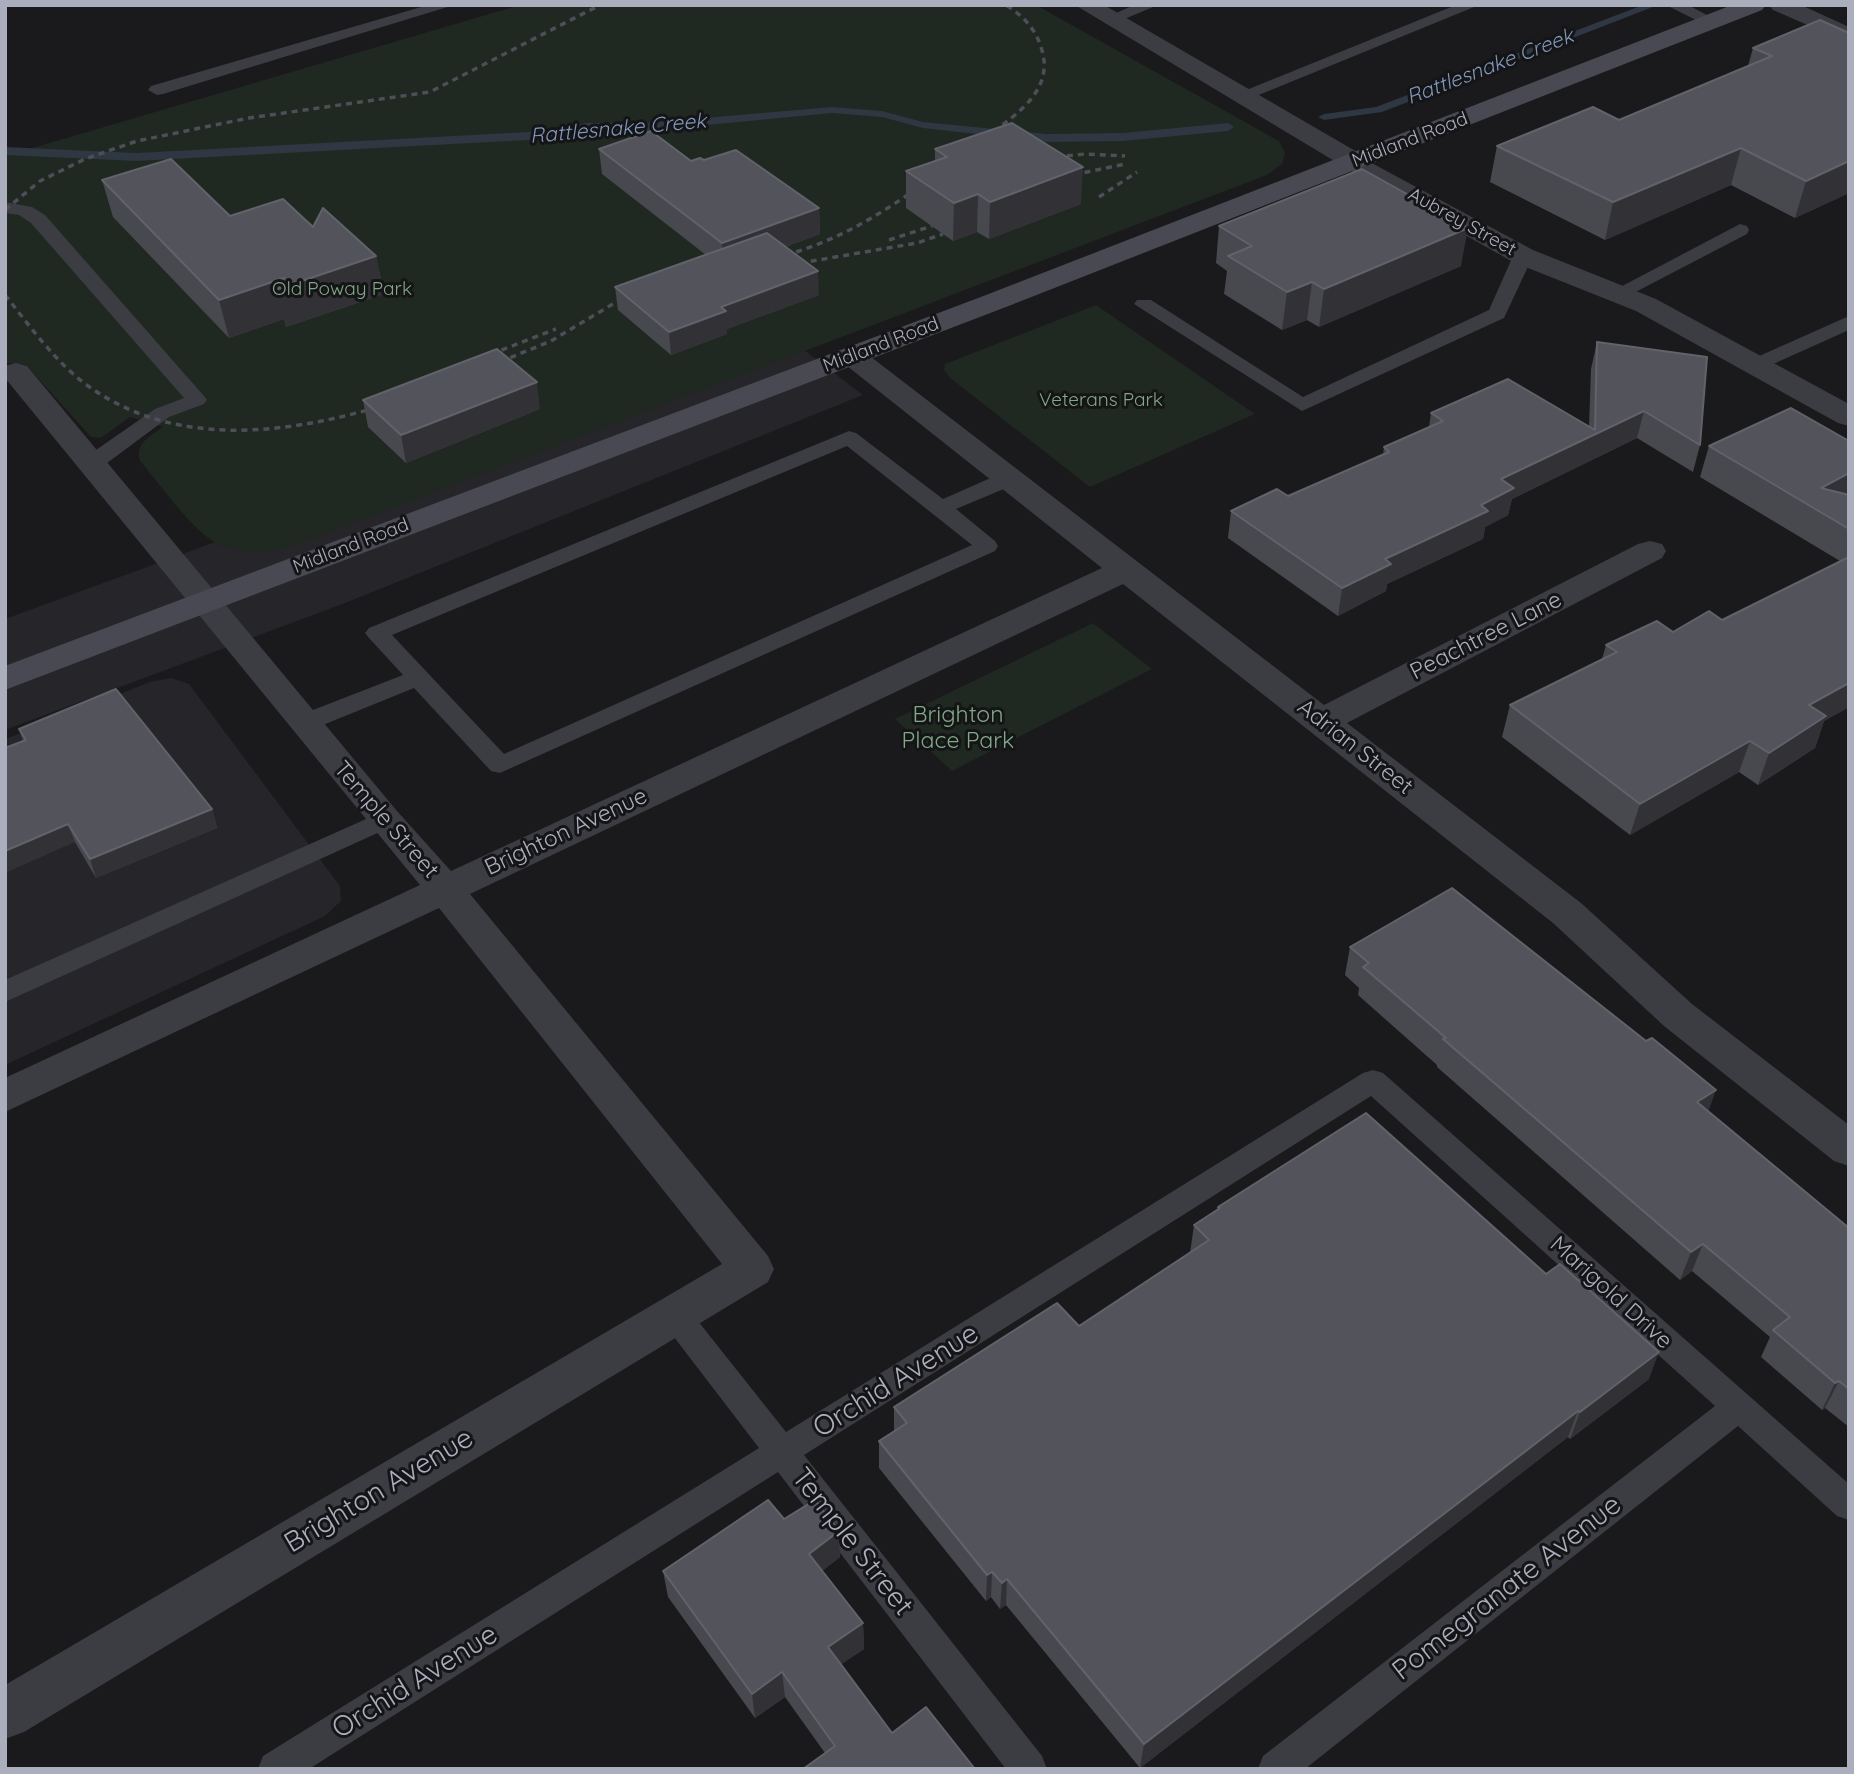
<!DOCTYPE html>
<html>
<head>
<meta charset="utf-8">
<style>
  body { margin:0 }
  #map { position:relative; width:1854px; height:1774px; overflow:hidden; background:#1a191c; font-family:Quicksand,sans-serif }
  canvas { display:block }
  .frame { position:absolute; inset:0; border:7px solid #abaebd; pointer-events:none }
</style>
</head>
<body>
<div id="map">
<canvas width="1854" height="1774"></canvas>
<div class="frame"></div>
</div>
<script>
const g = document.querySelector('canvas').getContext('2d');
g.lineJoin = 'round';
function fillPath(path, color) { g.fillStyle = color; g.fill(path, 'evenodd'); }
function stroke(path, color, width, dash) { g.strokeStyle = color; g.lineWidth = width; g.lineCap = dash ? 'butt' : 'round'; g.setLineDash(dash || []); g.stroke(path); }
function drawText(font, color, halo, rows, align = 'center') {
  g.font = font + ' Quicksand,sans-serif'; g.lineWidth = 6; g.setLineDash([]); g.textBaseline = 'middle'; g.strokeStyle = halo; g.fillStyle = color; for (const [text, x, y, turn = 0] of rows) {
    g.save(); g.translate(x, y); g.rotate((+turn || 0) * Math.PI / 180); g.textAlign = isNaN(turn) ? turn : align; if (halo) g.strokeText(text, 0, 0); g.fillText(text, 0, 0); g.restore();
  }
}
const built = new Path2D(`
  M 783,334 L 863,395 L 345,603 L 5,730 L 5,619 Z
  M 171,678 L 189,684 L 340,886 L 341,901 L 325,916 L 5,1065 L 5,739 L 150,682 Z`);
const green = new Path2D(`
  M 520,5 L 1036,5 L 1279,141 L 1285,153 L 1282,164 L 1267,175 L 285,549 C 265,551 238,554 219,545 C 191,530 161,485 140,461 C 134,444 151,435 163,427 L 130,417 L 101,438 L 91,437 L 26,365 L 5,363 L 5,156 Z
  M 1096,305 L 1255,414 L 1090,487 L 950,378 L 944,370 L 945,364 Z
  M 1093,623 L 1152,669 L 952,771 L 895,719 Z`);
const stream = new Path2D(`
  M 1643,5 L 1658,5 L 1382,112 L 1324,120 L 1318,117 L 1324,114 L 1376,107 Z
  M 832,107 L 882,111 L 923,122 L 1047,134 L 1123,133 L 1228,123 L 1234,127 L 1228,131 L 1123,141 L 1047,142 L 923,128 L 882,117 L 832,113 L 645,131 L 587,131 L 528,140 L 136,161 L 5,155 L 5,147 L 136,153 L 528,132 L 587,123 L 645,123 Z`);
const service = new Path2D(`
  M 428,5 L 454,5 L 163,94 L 157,95 L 148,90 L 151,86 Z
  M 1134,5 L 1158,5 L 1117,22 L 1111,24 L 1103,19 Z
  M 1456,5 L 1479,5 L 1249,99 L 1237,99 L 1234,95 Z
  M 1666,5 L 1688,5 L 1720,22 L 1718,25 L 1706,25 Z
  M 5,202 L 32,207 L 45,215 L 204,396 L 207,400 L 204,404 L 169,417 L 99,469 L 83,469 L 80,464 L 83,459 L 155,409 L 184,398 L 31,223 L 19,215 L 5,213 Z
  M 1740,224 L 1747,226 L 1749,230 L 1747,234 L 1624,298 L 1617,300 L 1607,294 Z
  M 1523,250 L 1533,256 L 1504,318 L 1302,411 L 1134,304 L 1137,300 L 1151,300 L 1303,397 L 1489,310 L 1513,256 Z
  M 1849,316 L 1849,330 L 1762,369 L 1755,371 L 1745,365 L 1748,361 Z
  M 849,431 L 856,433 L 943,499 L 1002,473 L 1018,473 L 1021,478 L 1018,483 L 956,509 L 995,541 L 998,546 L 995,551 L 500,773 L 491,771 L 414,688 L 313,729 L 295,729 L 292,723 L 295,717 L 403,675 L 369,638 L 365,633 L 369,628 ZM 847,446 L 972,545 L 504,754 L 392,635 Z
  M 384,811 L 393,814 L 397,820 L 393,826 L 5,1002 L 5,980 Z
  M 1373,1070 L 1383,1073 L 1849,1484 L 1849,1520 L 1837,1516 L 1738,1426 L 1305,1769 L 1258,1769 L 1263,1756 L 1715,1406 L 1371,1096 L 804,1455 L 1042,1756 L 1047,1769 L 1006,1769 L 778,1472 L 309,1769 L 258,1769 L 263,1756 L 759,1448 L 664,1324 L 659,1315 L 664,1306 L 675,1302 L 686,1306 L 786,1432 L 1363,1073 Z`);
const minor = new Path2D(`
  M 1769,5 L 1801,5 L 1849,27 L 1849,43 L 1773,10 Z
  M 1355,154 L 1533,250 L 1656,299 L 1849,404 L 1849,426 L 1838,423 L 1636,311 L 1513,262 L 1346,168 L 1342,162 L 1346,156 Z
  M 852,347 L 862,350 L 1324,705 L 1638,544 L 1650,541 L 1662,544 L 1666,551 L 1662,558 L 1347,723 L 1581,903 L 1692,1004 L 1849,1125 L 1849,1166 L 1834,1161 L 1664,1026 L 1553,923 L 1123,584 L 470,894 L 768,1256 L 774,1269 L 768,1282 L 24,1732 L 5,1739 L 5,1685 L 722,1264 L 439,908 L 5,1112 L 5,1078 L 420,885 L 5,378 L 5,366 L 16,363 L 27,366 L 397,811 L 451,871 L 1102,568 L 842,362 L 837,356 L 842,350 Z`);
const tertiary = new Path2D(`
  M 1075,5 L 1104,5 L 1364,156 L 1368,162 L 1364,168 L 1346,168 Z`);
const secondary = new Path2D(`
  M 1732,5 L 1766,5 L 1762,10 L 1006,307 L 5,690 L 5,666 L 986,295 Z`);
const rail = new Path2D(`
  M 985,138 C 1015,115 1056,91 1041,47 C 1035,28 1022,15 1006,5
  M 1045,158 L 1085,154 L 1125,156
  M 1063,177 L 1125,164
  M 1099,197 L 1137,172
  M 5,210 L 40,181 L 85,159 L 137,141 L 249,118 L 430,92 L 600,5
  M 889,240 L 932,226
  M 775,258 C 831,244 876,218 923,184
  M 789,265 L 917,243 L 943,234
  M 5,295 C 29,325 53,359 84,383 C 172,449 283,435 382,406
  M 481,358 L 556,329
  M 490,366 L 551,341 L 633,292`);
const wall = new Path2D(`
  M 1820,20 L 1849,193 L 1795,218 L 1731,185 L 1605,240 L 1490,182 L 1497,146 L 1619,120 L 1748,66 L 1753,48 Z
  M 599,149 L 691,161 L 704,160 L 819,208 L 820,234 L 785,247 L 819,295 L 727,329 L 727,334 L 671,355 L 618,310 L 615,287 L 706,255 L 602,174 Z
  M 935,149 L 1081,204 L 989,239 L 977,232 L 953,241 L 906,208 L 906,171 L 935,161 Z
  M 102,180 L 230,216 L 313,227 L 376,256 L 384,294 L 286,327 L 284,319 L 229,338 L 113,217 Z
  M 1219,226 L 1461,266 L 1319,327 L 1307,320 L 1282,330 L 1224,294 L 1227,271 L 1216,263 Z
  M 1597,342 L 1700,445 L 1693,472 L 1637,438 L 1512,499 L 1508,515 L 1485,527 L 1483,539 L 1387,584 L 1386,591 L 1338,616 L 1228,538 L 1231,511 L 1288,496 L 1383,455 L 1384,447 L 1429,427 L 1431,413 L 1589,427 L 1591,369 Z
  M 363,400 L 540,409 L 406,463 L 368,427 Z
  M 1849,441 L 1849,707 L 1824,721 L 1815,748 L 1758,785 L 1739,772 L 1630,835 L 1502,737 L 1510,705 L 1602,659 L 1606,645 L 1673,632 L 1722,620 L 1840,561 L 1700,477 L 1709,446 Z
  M 19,729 L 212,809 L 217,828 L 96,878 L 75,842 L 23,741 Z
  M 1350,947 L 1708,1111 L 1849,1228 L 1849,1427 L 1825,1408 L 1822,1410 L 1761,1357 L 1770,1337 L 1692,1271 L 1680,1280 L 1437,1067 L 1437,1065 L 1358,995 L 1359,988 L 1345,975 Z
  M 1218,1207 L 1649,1379 L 1570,1439 L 1568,1437 L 1140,1768 L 1006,1605 L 1000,1609 L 991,1597 L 986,1601 L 879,1468 L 879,1441 L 894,1432 L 894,1407 L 1079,1326 L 1190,1253 L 1194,1225 L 1217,1210 Z
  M 784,1519 L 839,1531 L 840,1557 L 822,1571 L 863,1623 L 864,1649 L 841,1664 L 892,1733 L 975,1769 L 825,1753 L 785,1697 L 755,1718 L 668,1597 L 663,1571 Z`);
const shadedWall = new Path2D(`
  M 1741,148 L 1731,185 L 1605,240 L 1613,202 Z
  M 1849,161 L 1849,193 L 1795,218 L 1806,181 Z
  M 1083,167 L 1081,204 L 989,239 L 990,202 Z
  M 978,194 L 977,232 L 953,241 L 954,203 Z
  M 819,208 L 820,234 L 724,269 L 722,243 Z
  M 1468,228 L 1461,266 L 1319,327 L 1324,289 Z
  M 376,256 L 384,294 L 286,327 L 284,319 L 229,338 L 219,300 L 284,278 Z
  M 818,271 L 819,295 L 727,329 L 727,334 L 671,355 L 669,332 L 721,307 Z
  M 1312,282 L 1307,320 L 1282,330 L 1287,292 Z
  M 537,382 L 540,409 L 406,463 L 401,435 Z
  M 1644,411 L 1637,438 L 1512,499 L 1508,515 L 1485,527 L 1483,539 L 1387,584 L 1386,591 L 1338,616 L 1342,588 L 1385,559 L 1481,505 L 1501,479 Z
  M 1849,473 L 1849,498 L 1821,488 Z
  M 1849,683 L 1849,707 L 1824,721 L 1815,748 L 1758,785 L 1769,753 L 1809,705 Z
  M 1750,741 L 1739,772 L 1630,835 L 1640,804 Z
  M 212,809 L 217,828 L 96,878 L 90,859 Z
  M 68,824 L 75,842 L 5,873 L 5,851 Z
  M 1716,1090 L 1706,1118 L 1697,1102 Z
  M 1703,1244 L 1692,1271 L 1680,1280 L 1691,1252 Z
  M 1659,1352 L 1649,1379 L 1570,1439 L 1580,1412 Z
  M 1839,1381 L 1825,1408 L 1822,1410 L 1835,1383 Z
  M 1578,1411 L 1568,1437 L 1140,1768 L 1144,1744 Z
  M 839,1531 L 840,1557 L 811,1580 L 809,1554 Z
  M 992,1572 L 991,1597 L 986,1601 L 987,1575 Z
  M 1007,1579 L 1006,1605 L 1000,1609 L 1002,1583 Z
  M 863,1623 L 864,1649 L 830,1672 L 828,1647 Z
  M 782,1672 L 785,1697 L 755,1718 L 752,1694 Z`);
const building = new Path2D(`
  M 1820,20 L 1849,33 L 1849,161 L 1806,181 L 1741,148 L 1613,202 L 1497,146 L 1593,107 L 1619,120 L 1772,56 L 1753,48 Z
  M 1012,123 L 1083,167 L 990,202 L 978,194 L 954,203 L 906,171 L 947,157 L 935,149 Z
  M 651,131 L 691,161 L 700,158 L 704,160 L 736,150 L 819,208 L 722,243 L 599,149 Z
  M 171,159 L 230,216 L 283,199 L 313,227 L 323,208 L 376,256 L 278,289 L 284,278 L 219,300 L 102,180 Z
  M 1362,169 L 1468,228 L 1324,289 L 1312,282 L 1287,292 L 1228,256 L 1252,246 L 1219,226 Z
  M 767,233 L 818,271 L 721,307 L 726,311 L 669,332 L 615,287 Z
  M 1597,342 L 1707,357 L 1700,445 L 1644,411 L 1501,479 L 1514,488 L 1481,505 L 1488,511 L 1385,559 L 1391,564 L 1342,588 L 1231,511 L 1277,489 L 1288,496 L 1389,452 L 1384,447 L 1443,421 L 1431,413 L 1508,379 L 1595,430 Z
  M 497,349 L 537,382 L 401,435 L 363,400 Z
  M 1791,408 L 1849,441 L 1849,473 L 1821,488 L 1849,495 L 1849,529 L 1709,446 Z
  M 1849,557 L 1849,683 L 1809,705 L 1826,716 L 1769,753 L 1750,741 L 1640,804 L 1510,705 L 1617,652 L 1606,645 L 1657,621 L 1673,632 L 1709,611 L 1722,620 Z
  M 116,689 L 212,809 L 90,859 L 68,824 L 5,851 L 5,748 L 26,740 L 19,729 Z
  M 1452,888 L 1646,1041 L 1652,1038 L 1716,1090 L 1697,1102 L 1849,1228 L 1849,1389 L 1839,1381 L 1835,1383 L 1773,1330 L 1790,1317 L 1703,1244 L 1691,1252 L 1443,1039 L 1446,1038 L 1363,967 L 1369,963 L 1350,947 Z
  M 1366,1113 L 1546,1274 L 1560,1264 L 1659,1352 L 1580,1412 L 1578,1411 L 1144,1744 L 1007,1579 L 1002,1583 L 992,1572 L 987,1575 L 879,1441 L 907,1423 L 894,1407 L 1057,1303 L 1079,1326 L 1209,1240 L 1194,1225 L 1220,1208 L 1218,1207 Z
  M 768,1500 L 784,1519 L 815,1500 L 839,1531 L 809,1554 L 863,1623 L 828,1647 L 892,1733 L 926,1707 L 975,1769 L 803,1769 L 835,1746 L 782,1672 L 752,1694 L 663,1571 Z`);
const farStreetnames = [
  ["Midland Road",1410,140,-21],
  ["Aubrey Street",1462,222,29],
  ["Midland Road",881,345,-21],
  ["Midland Road",351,546,-21]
];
const farParknames = [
  ["Old Poway Park",342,289],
  ["Veterans Park",1101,400]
];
const farWaternames = [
  ["Rattlesnake Creek",1490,67,-21],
  ["Rattlesnake Creek",618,129,-5]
];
const streetNames = [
  ["Peachtree Lane",1486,636,-27],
  ["Adrian Street",1355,747,38],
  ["Temple Street",386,820,49],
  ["Brighton Avenue",566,832,-25],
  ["Marigold Drive",1611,1293,42]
];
const parkNames = [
  ["Brighton",958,715],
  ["Place Park",958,741]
];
const nearStreetnames = [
  ["Orchid Avenue",896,1381,-32],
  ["Brighton Avenue",379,1491,-31],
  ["Temple Street",852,1542,52],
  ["Pomegranate Avenue",1507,1588,-38],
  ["Orchid Avenue",415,1682,-32]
];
fillPath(built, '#262529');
fillPath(green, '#1f2821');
fillPath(stream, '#2e3742');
fillPath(service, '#3c3c43');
fillPath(minor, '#3c3c43');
fillPath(tertiary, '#3c3c43');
fillPath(secondary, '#484952');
stroke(rail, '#4d4e57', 3.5, [6, 5]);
fillPath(wall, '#48494f');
fillPath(shadedWall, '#313136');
fillPath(building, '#53545b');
stroke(building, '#61626a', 2);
drawText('19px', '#abaebd', '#151417', farStreetnames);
drawText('19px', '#80a987', '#151417', farParknames);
drawText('italic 21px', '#8099ba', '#151417', farWaternames);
drawText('23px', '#abaebd', '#151417', streetNames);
drawText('23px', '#80a987', '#151417', parkNames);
drawText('28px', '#abaebd', '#151417', nearStreetnames);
</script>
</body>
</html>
